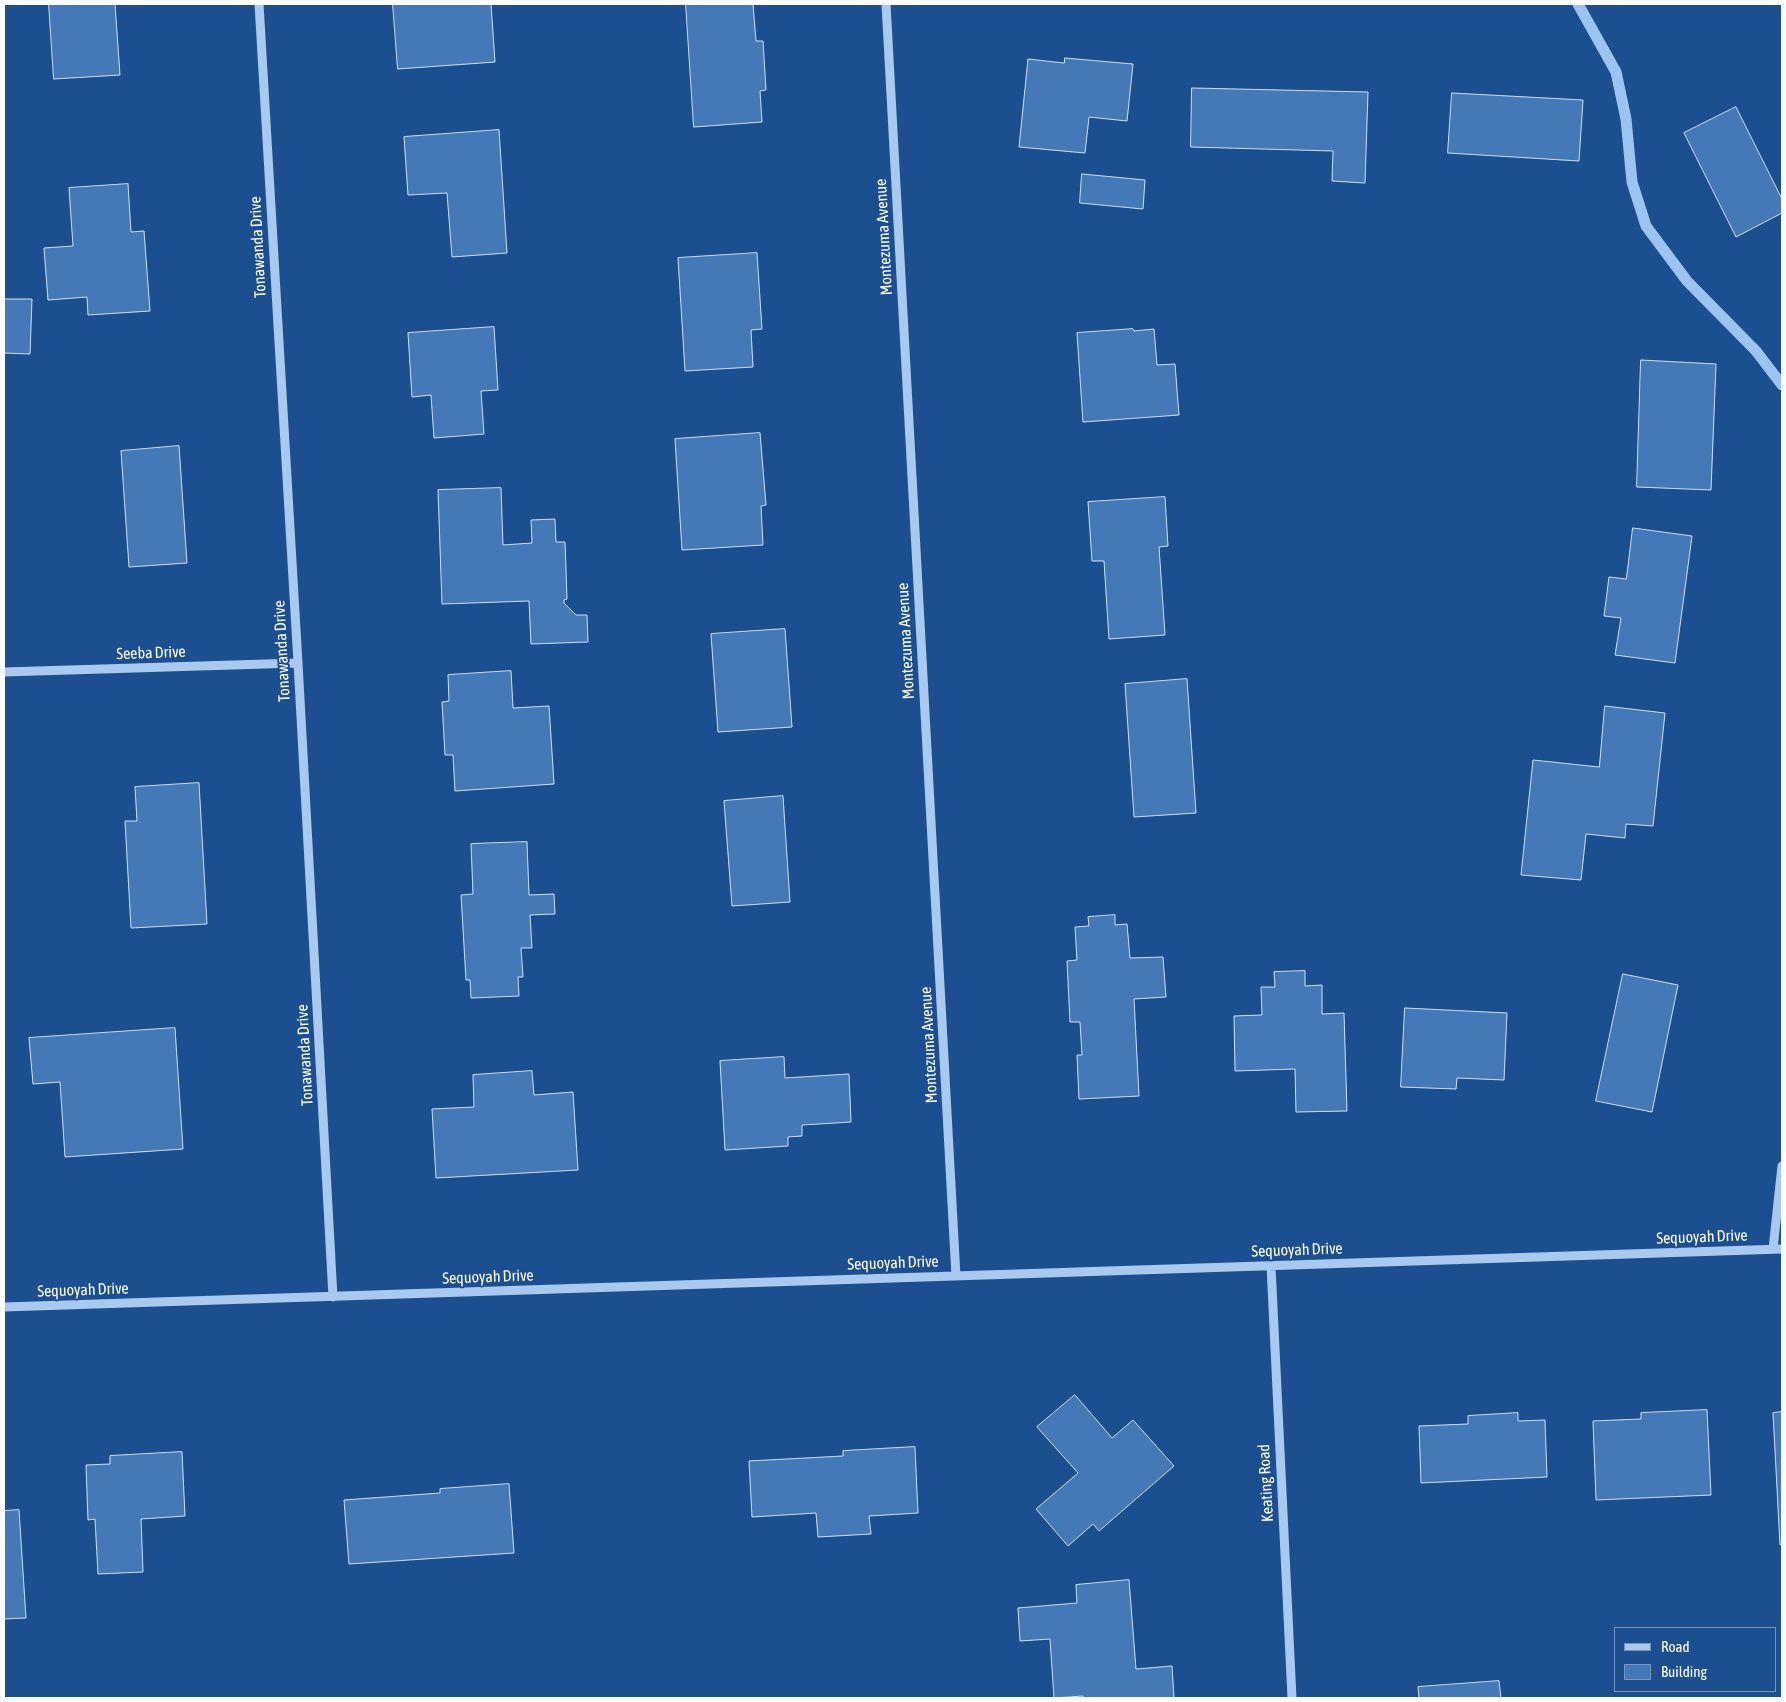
<!DOCTYPE html>
<html>
<head>
<meta charset="utf-8">
<style>
  body { margin:0 }
  #map { position:relative; width:1786px; height:1702px; overflow:hidden; background:#1b4f8f; font-family:"Asap Condensed",sans-serif }
  canvas { display:block }
  .frame { position:absolute; inset:0; border:5px solid #fff; pointer-events:none }
  .legend { position:absolute; left:1614px; top:1627px; width:162px; height:65px; box-sizing:border-box; background:#1b4f8f; border:1px solid #7695bc; margin:0; padding:6px 9px; list-style:none; font-size:15px; color:#fff }
  .legend li { display:flex; align-items:center; gap:10px; height:25px }
  .legend b { width:25px; border:1px solid #7695bc }
</style>
</head>
<body>
<div id="map">
<canvas width="1786" height="1702"></canvas>
<div class="frame"></div>
<ul class="legend">
<li><b style="height:6px;background:#a9c9ee"></b>Road</li>
<li><b style="height:14px;background:#4478b7"></b>Building</li>
</ul>
</div>
<script>
const g = document.querySelector('canvas').getContext('2d');
g.lineJoin = 'round';
function stroke(path, color, width, dash) { g.strokeStyle = color; g.lineWidth = width; g.lineCap = dash ? 'butt' : 'round'; g.setLineDash(dash || []); g.stroke(path); }
function fillPath(path, color) { g.fillStyle = color; g.fill(path, 'evenodd'); }
function drawText(font, color, halo, rows, align = 'center') {
  g.font = font + ' "Asap Condensed",sans-serif'; g.lineWidth = 4; g.setLineDash([]); g.textBaseline = 'middle'; g.strokeStyle = halo; g.fillStyle = color; for (const [text, x, y, turn = 0] of rows) {
    g.save(); g.translate(x, y); g.rotate((+turn || 0) * Math.PI / 180); g.textAlign = isNaN(turn) ? turn : align; if (halo) g.strokeText(text, 0, 0); g.fillText(text, 0, 0); g.restore();
  }
}
const stream = new Path2D(`
  M 1578,4 L 1616,72 L 1626,119 L 1632,182 L 1646,226 L 1687,281 L 1756,351 L 1782,385`);
const building = new Path2D(`
  M 49,4 L 115,4 L 120,75 L 54,79 Z
  M 393,4 L 491,4 L 495,62 L 398,69 Z
  M 686,4 L 753,4 L 756,41 L 763,41 L 766,90 L 760,91 L 762,122 L 694,127 Z
  M 1065,58 L 1133,64 L 1127,121 L 1089,117 L 1085,153 L 1019,147 L 1028,59 L 1064,63 Z
  M 1192,88 L 1368,92 L 1365,183 L 1332,181 L 1333,151 L 1191,147 Z
  M 1452,93 L 1583,100 L 1579,161 L 1448,153 Z
  M 1736,107 L 1782,199 L 1782,213 L 1736,237 L 1684,133 Z
  M 499,130 L 507,253 L 452,257 L 447,193 L 408,195 L 404,137 Z
  M 1082,174 L 1145,180 L 1143,209 L 1080,203 Z
  M 128,184 L 131,232 L 144,231 L 150,311 L 88,315 L 87,297 L 48,300 L 44,248 L 73,246 L 69,188 Z
  M 757,253 L 762,329 L 751,330 L 753,367 L 685,371 L 678,258 Z
  M 4,299 L 32,299 L 30,354 L 4,353 Z
  M 494,327 L 498,390 L 481,391 L 484,434 L 434,438 L 431,395 L 412,397 L 408,333 Z
  M 1133,329 L 1134,331 L 1154,329 L 1157,365 L 1175,364 L 1179,415 L 1083,422 L 1077,333 Z
  M 1641,360 L 1716,364 L 1711,490 L 1637,487 Z
  M 760,433 L 766,505 L 761,506 L 763,545 L 682,550 L 675,439 Z
  M 179,446 L 187,563 L 129,567 L 121,451 Z
  M 501,488 L 503,545 L 532,543 L 531,520 L 555,519 L 556,542 L 565,542 L 567,599 L 564,600 L 564,603 L 576,615 L 587,615 L 588,642 L 531,644 L 529,601 L 442,604 L 438,490 Z
  M 1165,497 L 1168,546 L 1159,547 L 1165,635 L 1109,639 L 1104,561 L 1092,561 L 1088,502 Z
  M 1633,528 L 1692,536 L 1675,663 L 1615,655 L 1621,618 L 1604,616 L 1609,577 L 1626,579 Z
  M 785,629 L 792,727 L 718,732 L 711,634 Z
  M 511,671 L 513,708 L 549,706 L 554,784 L 455,791 L 453,755 L 445,755 L 442,702 L 449,701 L 448,675 Z
  M 1187,679 L 1196,813 L 1134,817 L 1125,684 Z
  M 1605,706 L 1665,713 L 1653,826 L 1626,824 L 1625,838 L 1586,834 L 1581,880 L 1521,875 L 1533,760 L 1599,767 Z
  M 199,783 L 207,924 L 131,928 L 125,821 L 137,821 L 135,787 Z
  M 783,796 L 790,902 L 732,906 L 724,801 Z
  M 527,842 L 529,895 L 554,894 L 555,914 L 530,915 L 532,948 L 521,948 L 523,977 L 518,977 L 519,996 L 471,998 L 470,980 L 466,980 L 461,895 L 473,894 L 471,844 Z
  M 1115,915 L 1115,925 L 1127,924 L 1130,958 L 1163,957 L 1166,997 L 1134,999 L 1139,1096 L 1079,1099 L 1077,1055 L 1082,1055 L 1080,1022 L 1070,1022 L 1067,961 L 1077,960 L 1075,927 L 1089,926 L 1088,917 Z
  M 1305,971 L 1305,986 L 1322,985 L 1322,1014 L 1344,1013 L 1347,1111 L 1296,1112 L 1295,1069 L 1235,1071 L 1234,1016 L 1262,1015 L 1261,987 L 1275,987 L 1274,972 Z
  M 1623,974 L 1678,985 L 1652,1112 L 1596,1101 Z
  M 1405,1008 L 1507,1013 L 1504,1080 L 1457,1078 L 1456,1089 L 1401,1087 Z
  M 175,1028 L 183,1149 L 65,1157 L 60,1082 L 33,1084 L 29,1038 Z
  M 784,1057 L 785,1078 L 849,1074 L 851,1122 L 802,1125 L 802,1136 L 788,1137 L 788,1146 L 725,1150 L 720,1061 Z
  M 532,1071 L 534,1095 L 573,1092 L 578,1170 L 436,1178 L 432,1109 L 474,1107 L 473,1075 Z
  M 1075,1395 L 1112,1438 L 1133,1420 L 1174,1466 L 1099,1531 L 1093,1524 L 1068,1546 L 1036,1509 L 1078,1473 L 1037,1427 Z
  M 1707,1410 L 1711,1495 L 1596,1500 L 1593,1421 L 1641,1419 L 1641,1413 Z
  M 1782,1412 L 1782,1544 L 1780,1545 L 1773,1413 Z
  M 1518,1413 L 1518,1421 L 1545,1420 L 1547,1477 L 1421,1483 L 1419,1426 L 1468,1424 L 1468,1416 Z
  M 915,1447 L 918,1513 L 869,1516 L 871,1534 L 818,1537 L 816,1513 L 752,1517 L 749,1461 L 843,1456 L 843,1451 Z
  M 182,1452 L 185,1516 L 141,1519 L 143,1572 L 98,1574 L 95,1519 L 88,1520 L 86,1465 L 110,1464 L 110,1456 Z
  M 509,1484 L 514,1553 L 349,1564 L 344,1500 L 440,1493 L 440,1489 Z
  M 19,1510 L 26,1618 L 4,1619 L 4,1511 Z
  M 1129,1580 L 1136,1669 L 1172,1666 L 1174,1698 L 1083,1698 L 1083,1696 L 1054,1698 L 1050,1639 L 1020,1641 L 1018,1608 L 1077,1603 L 1076,1585 Z
  M 1499,1681 L 1501,1698 L 1419,1698 L 1418,1687 Z`);
const minor = new Path2D(`
  M 259,4 L 298,663 L 333,1297
  M 886,4 L 956,1276
  M 4,672 L 298,663
  M 1773,1249 L 1782,1166
  M 1271,1266 L 1292,1698
  M 4,1307 L 1782,1249`);
const streetNames = [
  ["Montezuma Avenue",884,237,-93],
  ["Tonawanda Drive",258,247,-93],
  ["Montezuma Avenue",906,641,-93],
  ["Tonawanda Drive",282,651,-93],
  ["Seeba Drive",151,653,-2],
  ["Montezuma Avenue",929,1045,-93],
  ["Tonawanda Drive",305,1055,-93],
  ["Sequoyah Drive",1702,1237,-2],
  ["Sequoyah Drive",1297,1250,-2],
  ["Sequoyah Drive",893,1263,-2],
  ["Sequoyah Drive",488,1277,-2],
  ["Sequoyah Drive",83,1290,-2],
  ["Keating Road",1266,1483,-93]
];
stroke(stream, '#9cc4f0', 11);
fillPath(building, '#4478b7');
stroke(building, '#cfe3fa', 1);
stroke(minor, '#a9c9ee', 9);
drawText('16px', '#fff', '#1b4f8f', streetNames);
</script>
</body>
</html>
